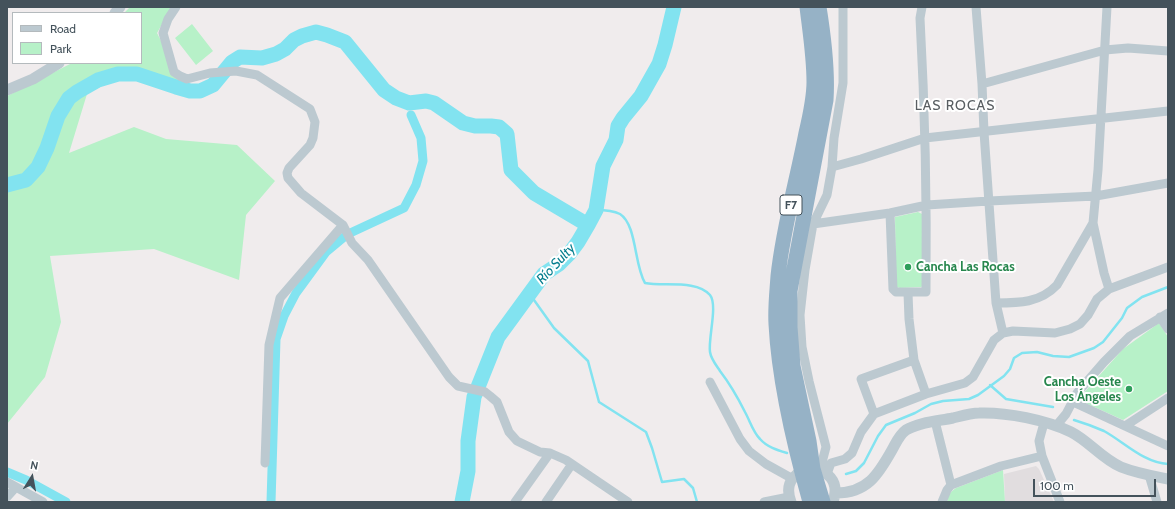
<!DOCTYPE html>
<html>
<head>
<meta charset="utf-8">
<style>
  body { margin:0 }
  #map { position:relative; width:1175px; height:509px; overflow:hidden; background:#f0eced; font-family:Cabin,sans-serif }
  canvas { display:block }
  .frame { position:absolute; inset:0; border:8px solid #44525b; pointer-events:none }
  .legend { position:absolute; left:12px; top:12px; width:130px; height:52px; box-sizing:border-box; background:#fff; border:1px solid #b4babd; margin:0; padding:5px 7px; list-style:none; font-size:12px; color:#44525b }
  .legend li { display:flex; align-items:center; gap:8px; height:20px }
  .legend b { width:20px; border:1px solid #b4babd }
  .north { position:absolute; left:12px; top:457px; width:40px; height:40px; -webkit-text-stroke:3px #fff; paint-order:stroke; rotate:11deg; font-size:11px; font-weight:700; line-height:16px; text-align:center; color:#44525b }
  .north::after { content:''; display:block; margin:auto; width:14px; height:18px; background:#44525b; clip-path:polygon(50% 0,100% 100%,50% 72%,0 100%) }
  .scale { position:absolute; left:1033px; top:479px; width:123px; height:18px; box-sizing:border-box; border:2px solid #44525b; border-top:0; padding-left:5px; font-size:12px; line-height:14px; white-space:nowrap; color:#44525b; -webkit-text-stroke:3px #fff; paint-order:stroke }
</style>
</head>
<body>
<div id="map">
<canvas width="1175" height="509"></canvas>
<div class="frame"></div>
<ul class="legend">
<li><b style="height:5px;background:#bcc9d0"></b>Road</li>
<li><b style="height:11px;background:#b7f1c8"></b>Park</li>
</ul>
<div class="north">N</div>
<div class="scale">100 m</div>
</div>
<script>
const g = document.querySelector('canvas').getContext('2d');
g.lineJoin = 'round';
function fillPath(path, color) { g.fillStyle = color; g.fill(path, 'evenodd'); }
function stroke(path, color, width, dash) { g.strokeStyle = color; g.lineWidth = width; g.lineCap = dash ? 'butt' : 'round'; g.setLineDash(dash || []); g.stroke(path); }
function drawText(font, color, halo, rows, align = 'center') {
  g.font = font + ' Cabin,sans-serif'; g.lineWidth = 4; g.setLineDash([]); g.textBaseline = 'middle'; g.strokeStyle = halo; g.fillStyle = color; for (const [text, x, y, turn = 0] of rows) {
    g.save(); g.translate(x, y); g.rotate((+turn || 0) * Math.PI / 180); g.textAlign = isNaN(turn) ? turn : align; if (halo) g.strokeText(text, 0, 0); g.fillText(text, 0, 0); g.restore();
  }
}
const education = new Path2D(`
  M 1036,466 L 1039,469 L 1054,502 L 1005,502 L 1004,474 Z`);
const green = new Path2D(`
  M 130,7 L 172,7 L 157,33 L 186,89 C 140,73 130,70 87,94 L 69,153 L 134,127 L 166,139 L 237,145 L 275,181 L 246,215 L 239,280 L 154,249 L 50,256 L 61,322 L 45,377 L 7,424 L 7,96 L 72,63 L 141,63 L 141,13 L 124,13 Z
  M 192,24 L 213,51 L 196,65 L 175,38 Z
  M 918,212 L 922,214 L 923,286 L 921,287 L 900,288 L 896,287 L 895,217 Z
  M 1159,323 L 1168,337 L 1168,391 L 1123,420 L 1081,401 L 1080,397 L 1123,349 Z
  M 1003,470 L 1005,502 L 947,502 C 948,495 950,492 956,488 Z`);
const stream = new Path2D(`
  M 596,210 C 604,210 612,210 620,214 C 637,225 634,265 645,283 C 663,287 696,279 710,295 C 718,305 708,338 710,352 C 711,359 716,365 720,371 C 730,384 738,398 745,412 C 750,421 753,432 760,439 C 767,447 777,450 787,453
  M 529,293 L 554,328 L 588,361 L 599,402 L 646,432 L 652,448 L 662,482 L 684,479 L 693,488 L 697,502
  M 990,385 L 1006,399 L 1053,407
  M 1074,420 C 1084,423 1095,427 1104,431 C 1124,442 1144,463 1168,464
  M 846,474 L 856,471 L 864,463 L 878,436 L 886,425 L 915,413 L 931,404 L 943,401 L 969,399 L 978,395 L 1004,376 L 1010,369 L 1014,358 L 1022,353 L 1037,352 L 1053,356 L 1069,357 L 1094,348 L 1103,342 L 1122,318 L 1127,308 L 1142,297 L 1168,287`);
const canal = new Path2D(`
  M 348,234 L 404,208 L 416,185 L 423,161 L 421,138 L 411,115
  M 7,472 L 26,480 L 66,502
  M 271,502 L 276,339 L 284,316 L 296,293 L 326,252 L 344,237`);
const river = new Path2D(`
  M 7,185 L 26,180 L 38,167 L 47,148 L 58,116 L 69,98 L 77,92 L 98,80 L 118,74 L 137,74 L 176,87 L 190,91 L 200,91 L 213,85 L 232,62 L 240,57 L 262,58 L 276,54 L 285,49 L 294,40 L 302,36 L 316,32 L 327,35 L 345,42 L 384,90 L 396,98 L 409,103 L 426,101 L 434,103 L 463,123 L 475,126 L 491,126 L 499,127 L 507,134 L 511,170 L 534,193 L 588,225
  M 462,502 L 468,471 L 468,441 L 474,397 L 498,337 L 544,274 L 559,264 L 569,254 L 578,242 L 588,225 L 596,210 L 603,166 L 616,140 L 618,126 L 623,118 L 641,96 L 659,64 L 665,45 L 674,7`);
const minor = new Path2D(`
  M 176,7 L 168,19 L 163,33 L 174,72 L 180,76 L 187,79 L 210,73 L 236,71 L 257,75 L 310,109 L 315,122 L 313,138 L 310,145 L 289,168 L 287,173 L 288,178 L 301,193 L 343,225 L 352,243 L 368,260 L 449,377 L 458,386 L 485,392 L 490,396 L 497,402 L 509,432 L 517,441 L 540,452 L 550,453 L 566,460 L 628,502
  M 976,7 L 982,84 L 984,132 L 996,303 L 1003,333
  M 1107,7 L 1098,170 L 1093,223 L 1104,273 L 1109,289
  M 982,84 L 1105,50 L 1128,48 L 1168,51
  M 832,167 L 861,159 L 925,138 L 1168,111
  M 890,213 L 893,289 L 896,292 L 926,292 C 927,200 925,109 920,18 L 922,7
  M 813,224 L 890,213 L 927,205 L 989,201 L 1096,196 L 1168,183
  M 908,293 L 909,319 L 914,360 L 926,394
  M 996,303 C 1019,303 1040,303 1057,285 L 1093,223
  M 1160,317 L 1168,329
  M 710,382 L 740,439 L 749,451 L 766,464 L 793,479
  M 1073,402 L 1168,446
  M 874,414 L 861,379 L 914,360
  M 935,421 L 951,485
  M 1044,423 L 1039,441 L 1042,456 L 1060,502
  M 1056,426 L 1066,414 L 1077,393 L 1104,362 L 1130,336 L 1168,313
  M 1125,426 L 1168,398
  M 265,463 L 269,345 L 280,298 L 343,225
  M 820,470 L 826,447 L 809,381 L 802,347 L 800,315 L 805,270 L 813,224 L 827,195 L 832,167 L 834,138 L 843,83 L 843,7
  M 827,474 L 831,463 L 845,459 L 852,453 L 861,432 L 874,414 L 926,394 L 965,383 L 973,377 L 994,340 L 1003,333 L 1013,331 L 1055,333 L 1070,329 L 1080,324 L 1088,315 L 1097,299 L 1109,289 L 1168,267
  M 1149,475 L 1157,502
  M 7,482 L 43,502
  M 7,497 L 16,487
  M 515,502 L 550,453
  M 546,502 L 572,464
  M 764,502 L 789,497
  M 942,502 L 947,490 L 951,485 L 1001,466 L 1042,456`);
const tertiary = new Path2D(`
  M 115,13 L 120,7
  M 7,90 L 33,79 L 59,63
  M 836,493 C 867,493 878,475 892,450 C 896,443 899,435 906,430 C 919,422 938,421 953,418 C 961,416 971,413 979,413 C 1007,412 1046,420 1071,432 C 1089,441 1102,459 1121,467 C 1136,473 1153,476 1168,479
  M 791,502 C 775,460 848,458 833,502`);
const trunk = new Path2D(`
  M 807,7 C 810,32 814,57 814,82 C 814,99 810,116 806,133 C 797,180 783,228 778,276 C 777,291 775,308 776,324 C 779,383 794,445 810,502
  M 819,7 C 824,38 828,69 826,100 L 794,269 L 790,291 L 790,327 L 793,366 L 809,441 L 813,469 L 823,502`);
const markers = [
  [908,267,4,"#2e9e5b"],
  [1129,389,4,"#2e9e5b"]
];
const shields = [
  [791,205,22]
];
const shieldNames = [
  ["F7",791,205]
];
const leisureNames = [
  ["Cancha Las Rocas",916,267],
  ["Cancha Oeste",1121,382,"right"],
  ["Los Ángeles",1121,397,"right"]
];
const neighbourhoodNames = [
  ["LAS ROCAS",955,106]
];
const waterNames = [
  ["Río Sulty",556,264,-47]
];
fillPath(education, '#e1dddf');
fillPath(green, '#b7f1c8');
stroke(stream, '#82e3f0', 2.5);
stroke(canal, '#82e3f0', 9);
stroke(river, '#82e3f0', 15);
stroke(minor, '#bcc9d0', 9);
stroke(tertiary, '#bcc9d0', 11);
stroke(trunk, '#96b2c6', 15);
for (const [x, y, r, color] of markers) { const dot = new Path2D(); dot.arc(x, y, r, 0, 2 * Math.PI); g.fillStyle = color; g.fill(dot); stroke(dot, '#fff', 1.5); }
for (const [x, y, w] of shields) { const box = new Path2D(); box.roundRect(x - w / 2, y - 10, w, 20, 3); g.fillStyle = '#fff'; g.fill(box); stroke(box, '#44525b', 1); }
drawText('bold 12px', '#44525b', null, shieldNames);
drawText('bold 13px', '#27864d', '#fff', leisureNames, 'left');
g.letterSpacing = '1px';
drawText('14px', '#595e62', '#fff', neighbourhoodNames);
g.letterSpacing = '0px';
drawText('italic 14px', '#077f8f', '#fff', waterNames);
</script>
</body>
</html>
